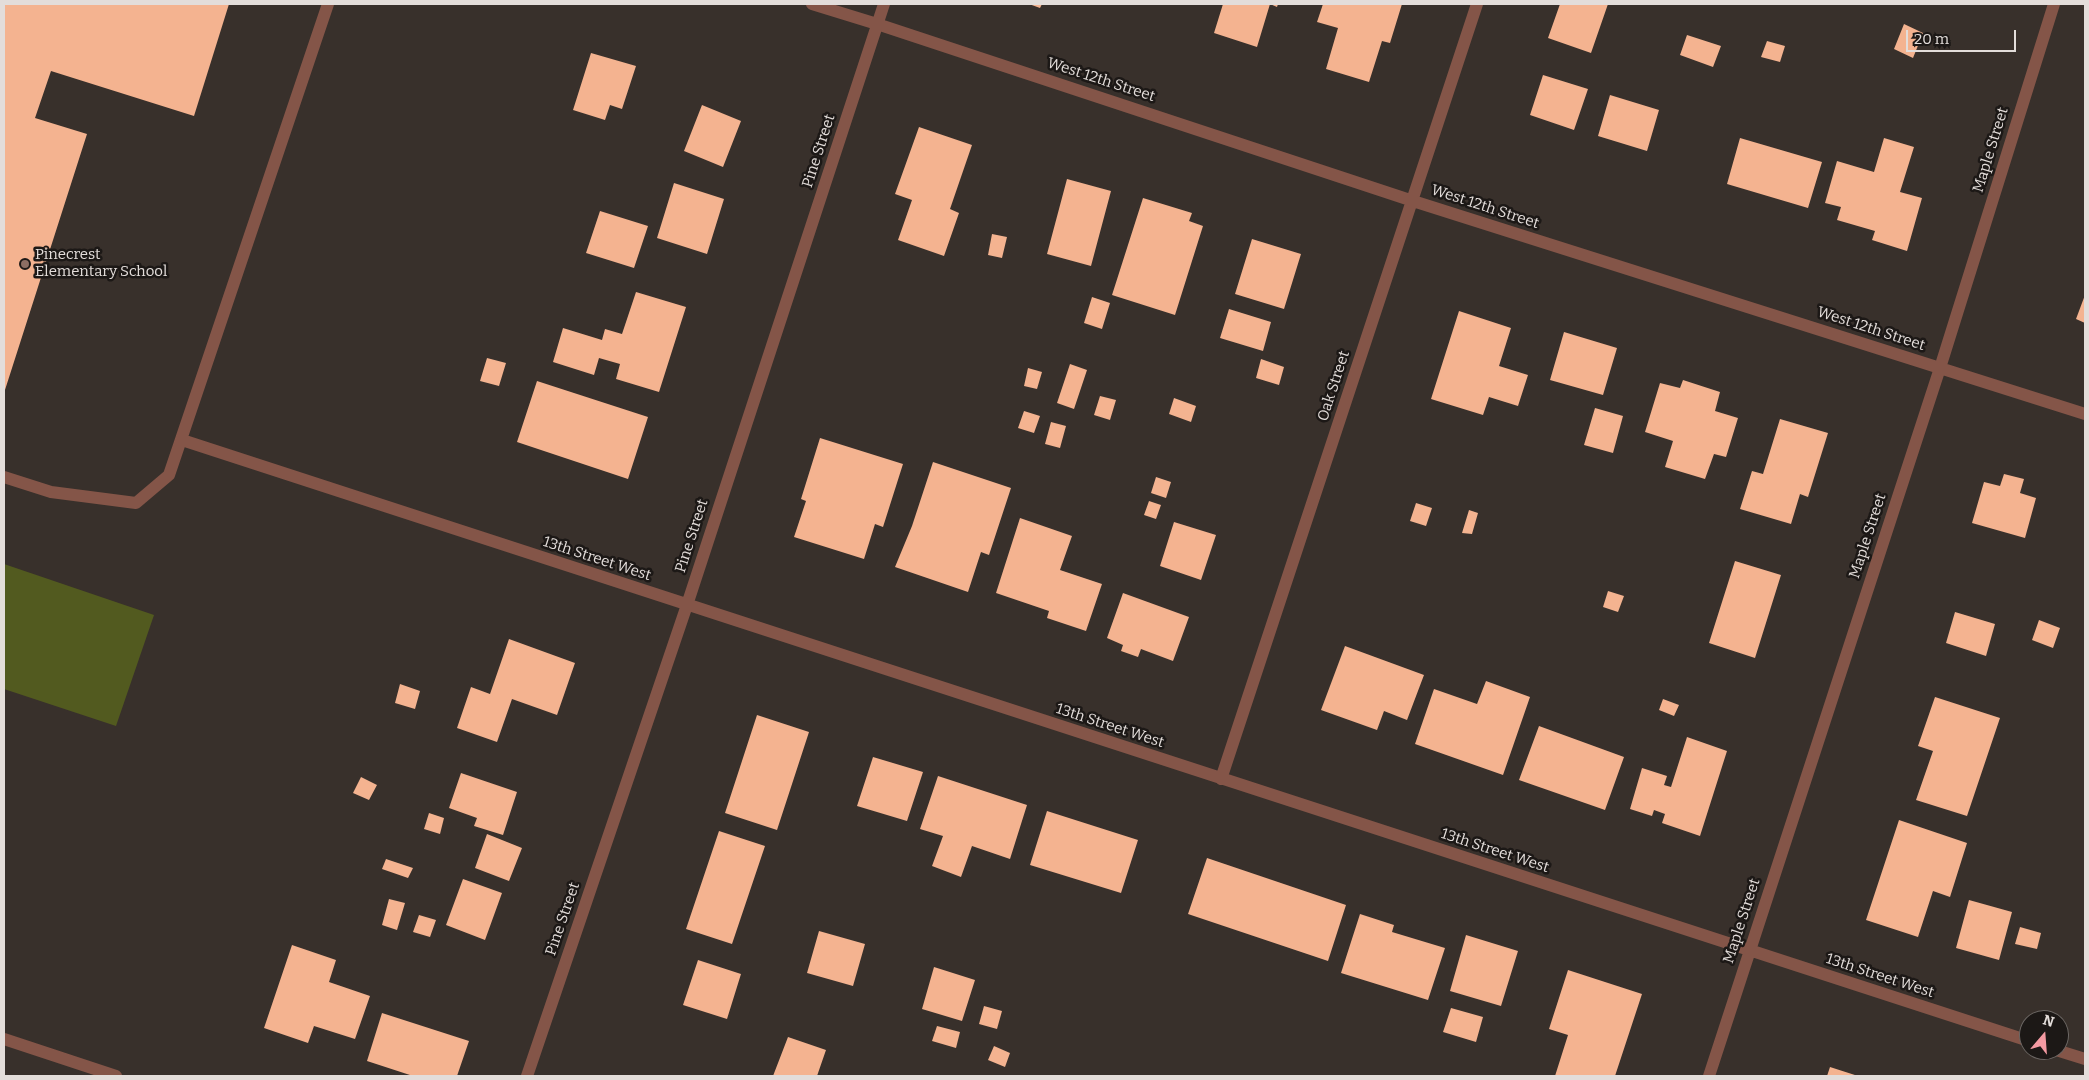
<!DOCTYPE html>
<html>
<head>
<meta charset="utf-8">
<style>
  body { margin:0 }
  #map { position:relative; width:2089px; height:1080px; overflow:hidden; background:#38302b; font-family:Bitter,serif }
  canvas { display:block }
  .frame { position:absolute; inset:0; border:5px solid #e3ddda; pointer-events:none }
  .north { position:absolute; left:2019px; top:1010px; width:50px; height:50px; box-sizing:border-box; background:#1c1816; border:1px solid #6c6764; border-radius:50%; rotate:18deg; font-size:14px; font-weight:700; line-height:20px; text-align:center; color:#e3ddda }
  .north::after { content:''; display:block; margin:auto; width:18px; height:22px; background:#f49aa2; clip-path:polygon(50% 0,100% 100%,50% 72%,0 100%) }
  .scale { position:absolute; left:1906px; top:30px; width:110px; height:22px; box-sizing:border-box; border:2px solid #e3ddda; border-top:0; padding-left:6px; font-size:15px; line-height:18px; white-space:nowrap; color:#e3ddda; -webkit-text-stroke:4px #1c1816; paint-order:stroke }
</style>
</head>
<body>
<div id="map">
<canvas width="2089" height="1080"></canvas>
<div class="frame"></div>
<div class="north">N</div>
<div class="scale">20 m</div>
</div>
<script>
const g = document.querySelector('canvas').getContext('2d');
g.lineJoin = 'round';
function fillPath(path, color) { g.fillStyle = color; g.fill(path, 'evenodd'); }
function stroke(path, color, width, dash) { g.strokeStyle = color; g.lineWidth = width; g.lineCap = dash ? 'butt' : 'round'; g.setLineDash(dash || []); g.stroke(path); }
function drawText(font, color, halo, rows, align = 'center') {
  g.font = font + ' Bitter,serif'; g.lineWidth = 5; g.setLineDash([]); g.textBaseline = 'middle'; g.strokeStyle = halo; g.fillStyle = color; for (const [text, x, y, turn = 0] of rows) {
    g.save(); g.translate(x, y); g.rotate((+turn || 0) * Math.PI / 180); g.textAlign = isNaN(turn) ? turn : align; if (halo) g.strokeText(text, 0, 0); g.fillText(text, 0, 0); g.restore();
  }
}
const green = new Path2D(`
  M 4,564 L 154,615 L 116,726 L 4,689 Z`);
const building = new Path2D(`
  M 4,4 L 229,4 L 194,116 L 51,71 L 35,118 L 87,134 L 4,393 Z
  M 1029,4 L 1042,4 L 1040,8 Z
  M 1223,4 L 1278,4 L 1277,7 L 1270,4 L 1257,47 L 1214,33 Z
  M 1323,4 L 1402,4 L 1390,43 L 1382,41 L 1369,82 L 1326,69 L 1338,28 L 1317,22 Z
  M 1560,4 L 1608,4 L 1591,53 L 1548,38 Z
  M 1904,24 L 1923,33 L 1913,58 L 1894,49 Z
  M 1687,35 L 1721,46 L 1713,67 L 1680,55 Z
  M 1767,41 L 1785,46 L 1780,62 L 1761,57 Z
  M 591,53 L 636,66 L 622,109 L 610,105 L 605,120 L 573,110 Z
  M 1543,75 L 1588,89 L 1574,130 L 1530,115 Z
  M 1610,95 L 1659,110 L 1647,151 L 1598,136 Z
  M 702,105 L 741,121 L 723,167 L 684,151 Z
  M 919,127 L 972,145 L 950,209 L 959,213 L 944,256 L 898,240 L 912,200 L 895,194 Z
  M 1740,138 L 1822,162 L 1808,208 L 1727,184 Z
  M 1884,138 L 1914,147 L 1900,192 L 1922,198 L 1907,251 L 1872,240 L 1875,231 L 1837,220 L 1841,207 L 1825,203 L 1837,161 L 1874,172 Z
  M 1067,179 L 1111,191 L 1091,266 L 1047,254 Z
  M 674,183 L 724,199 L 707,254 L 657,238 Z
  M 1143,198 L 1192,213 L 1189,221 L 1203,226 L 1175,315 L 1112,295 Z
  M 600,211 L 648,226 L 634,268 L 586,253 Z
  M 992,234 L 1007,237 L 1002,258 L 988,255 Z
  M 1252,239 L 1301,254 L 1284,309 L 1235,294 Z
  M 636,292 L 686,307 L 659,392 L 616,379 L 620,364 L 599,358 L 594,375 L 553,362 L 563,328 L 602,340 L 605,329 L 622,334 Z
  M 2085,295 L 2085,323 L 2076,319 Z
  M 1092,297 L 1110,303 L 1102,329 L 1084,323 Z
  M 1229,309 L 1271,322 L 1263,351 L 1220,338 Z
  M 1459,311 L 1511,328 L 1499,366 L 1528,375 L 1518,406 L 1489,397 L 1483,415 L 1431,399 Z
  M 1564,332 L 1617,348 L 1603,395 L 1550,380 Z
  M 487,358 L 506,363 L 499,386 L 480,381 Z
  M 1261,359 L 1284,367 L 1279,385 L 1256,378 Z
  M 1070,364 L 1087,370 L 1074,409 L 1057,403 Z
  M 1028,368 L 1042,372 L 1037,389 L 1024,386 Z
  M 1683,380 L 1720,392 L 1715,411 L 1738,418 L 1726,457 L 1714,454 L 1705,479 L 1665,467 L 1673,441 L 1645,432 L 1660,383 L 1680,388 Z
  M 537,381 L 648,417 L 628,479 L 517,442 Z
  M 1100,396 L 1116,400 L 1110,420 L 1094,415 Z
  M 1174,398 L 1196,406 L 1191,422 L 1169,414 Z
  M 1595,408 L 1623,416 L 1613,453 L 1584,445 Z
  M 1024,411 L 1040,416 L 1034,433 L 1018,428 Z
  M 1780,419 L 1828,433 L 1808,497 L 1800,494 L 1791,524 L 1740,509 L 1752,471 L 1763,474 Z
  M 1051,422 L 1066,426 L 1060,448 L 1045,444 Z
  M 820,438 L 903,464 L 883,527 L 875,524 L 864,559 L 794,537 L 806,501 L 801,499 Z
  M 933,462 L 1011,488 L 989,555 L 981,552 L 968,592 L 895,567 L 912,526 Z
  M 2004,474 L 2024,479 L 2020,493 L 2036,498 L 2025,538 L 1972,523 L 1984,482 L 2000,486 Z
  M 1156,477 L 1171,482 L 1166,498 L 1151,493 Z
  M 1149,501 L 1161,505 L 1156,519 L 1144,515 Z
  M 1416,503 L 1432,508 L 1426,526 L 1410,521 Z
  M 1469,510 L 1478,513 L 1472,534 L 1462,533 Z
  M 1020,518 L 1072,536 L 1060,570 L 1102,584 L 1086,631 L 1047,618 L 1049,611 L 996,593 Z
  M 1174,522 L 1216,535 L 1201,580 L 1160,566 Z
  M 1735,561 L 1781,575 L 1755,658 L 1709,643 Z
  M 1608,591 L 1624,596 L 1618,612 L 1603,607 Z
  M 1123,593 L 1189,617 L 1173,661 L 1141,649 L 1138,657 L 1121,651 L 1123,645 L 1107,638 Z
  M 1955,612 L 1995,624 L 1986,656 L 1946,643 Z
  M 2039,620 L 2060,628 L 2053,648 L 2032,640 Z
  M 509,639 L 575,663 L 557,715 L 512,699 L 497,742 L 457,728 L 471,687 L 490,694 Z
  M 1345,646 L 1424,675 L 1407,720 L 1384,711 L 1377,730 L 1321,710 Z
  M 1486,681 L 1530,697 L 1503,775 L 1415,744 L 1434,689 L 1477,704 Z
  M 400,684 L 420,691 L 415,709 L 395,703 Z
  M 1935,697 L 2000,718 L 1967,816 L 1916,800 L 1933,751 L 1918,746 Z
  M 1663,699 L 1679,705 L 1674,716 L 1659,710 Z
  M 757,715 L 809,732 L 777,830 L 725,813 Z
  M 1539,726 L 1624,757 L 1605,810 L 1519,780 Z
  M 1687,737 L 1727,751 L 1700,836 L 1662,823 L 1665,814 L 1654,810 L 1652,816 L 1630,809 L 1642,768 L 1667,776 L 1664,785 L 1671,787 Z
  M 873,757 L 923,772 L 907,821 L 857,806 Z
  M 461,773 L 517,792 L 503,835 L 474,826 L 477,818 L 449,808 Z
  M 938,776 L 1027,805 L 1010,859 L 972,846 L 961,877 L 932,866 L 943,836 L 920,829 Z
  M 361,777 L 377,785 L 369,800 L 353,793 Z
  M 1047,811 L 1138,840 L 1121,893 L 1030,865 Z
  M 429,813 L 444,818 L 440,834 L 424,829 Z
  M 1899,820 L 1967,843 L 1950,897 L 1933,891 L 1918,937 L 1866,920 Z
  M 719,831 L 765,846 L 732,944 L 686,929 Z
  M 487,834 L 522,848 L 509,881 L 475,868 Z
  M 1207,858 L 1346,905 L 1328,961 L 1188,914 Z
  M 386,859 L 413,868 L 408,878 L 382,869 Z
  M 463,879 L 502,893 L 485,940 L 446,925 Z
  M 389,899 L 405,903 L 397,930 L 382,925 Z
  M 1969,900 L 2012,912 L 1999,960 L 1956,948 Z
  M 1360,914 L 1394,925 L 1392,932 L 1445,948 L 1428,1000 L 1341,973 Z
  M 419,915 L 436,920 L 430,937 L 413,932 Z
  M 2020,927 L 2041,933 L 2037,949 L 2015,944 Z
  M 819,931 L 865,944 L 853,986 L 807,973 Z
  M 1466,935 L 1518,951 L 1501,1006 L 1450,991 Z
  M 292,945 L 336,960 L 329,982 L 370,996 L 355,1039 L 314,1026 L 308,1043 L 264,1028 Z
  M 698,960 L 741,974 L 727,1019 L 683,1005 Z
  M 934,967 L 975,980 L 962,1021 L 922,1009 Z
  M 1568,970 L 1642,994 L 1615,1076 L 1555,1076 L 1568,1035 L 1549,1029 Z
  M 984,1006 L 1002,1011 L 997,1029 L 979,1024 Z
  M 1451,1008 L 1483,1017 L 1476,1042 L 1443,1032 Z
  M 382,1013 L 469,1041 L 457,1076 L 413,1076 L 367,1061 Z
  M 937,1026 L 960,1032 L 956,1048 L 932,1041 Z
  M 788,1037 L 826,1050 L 817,1076 L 773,1076 Z
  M 994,1046 L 1010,1053 L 1005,1067 L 988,1060 Z
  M 1830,1067 L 1858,1076 L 1827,1076 Z`);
const minor = new Path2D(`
  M 812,4 L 877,24 L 1413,201 L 2085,414
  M 182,440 L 2029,1041
  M 4,477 L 51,492 L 136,503 L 169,475 L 328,4
  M 1221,779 L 1477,4
  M 4,1039 L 116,1076
  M 2056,1050 L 2085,1059
  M 527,1076 L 687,605 L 884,4
  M 1709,1076 L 1940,368 L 2054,4`);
const markers = [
  [25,264,5,"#8d6e63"]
];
const streetNames = [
  ["West 12th Street",1101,80,18],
  ["Maple Street",1991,150,-73],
  ["Pine Street",819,151,-72],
  ["West 12th Street",1485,207,18],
  ["West 12th Street",1871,329,18],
  ["Oak Street",1334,386,-72],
  ["Pine Street",692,536,-72],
  ["Maple Street",1868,536,-72],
  ["13th Street West",597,559,18],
  ["13th Street West",1110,726,18],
  ["13th Street West",1495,851,18],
  ["Pine Street",563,919,-71],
  ["Maple Street",1742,921,-72],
  ["13th Street West",1880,976,18]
];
const poiNames = [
  ["Pinecrest",35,255],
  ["Elementary School",35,272]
];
fillPath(green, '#525a1f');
fillPath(building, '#f4b390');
stroke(minor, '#845548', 12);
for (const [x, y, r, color] of markers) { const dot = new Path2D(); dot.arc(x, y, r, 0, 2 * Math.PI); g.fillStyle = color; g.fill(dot); stroke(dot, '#1c1816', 2); }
drawText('15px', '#e3ddda', '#1c1816', streetNames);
drawText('15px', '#e3ddda', '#1c1816', poiNames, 'left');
</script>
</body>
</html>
